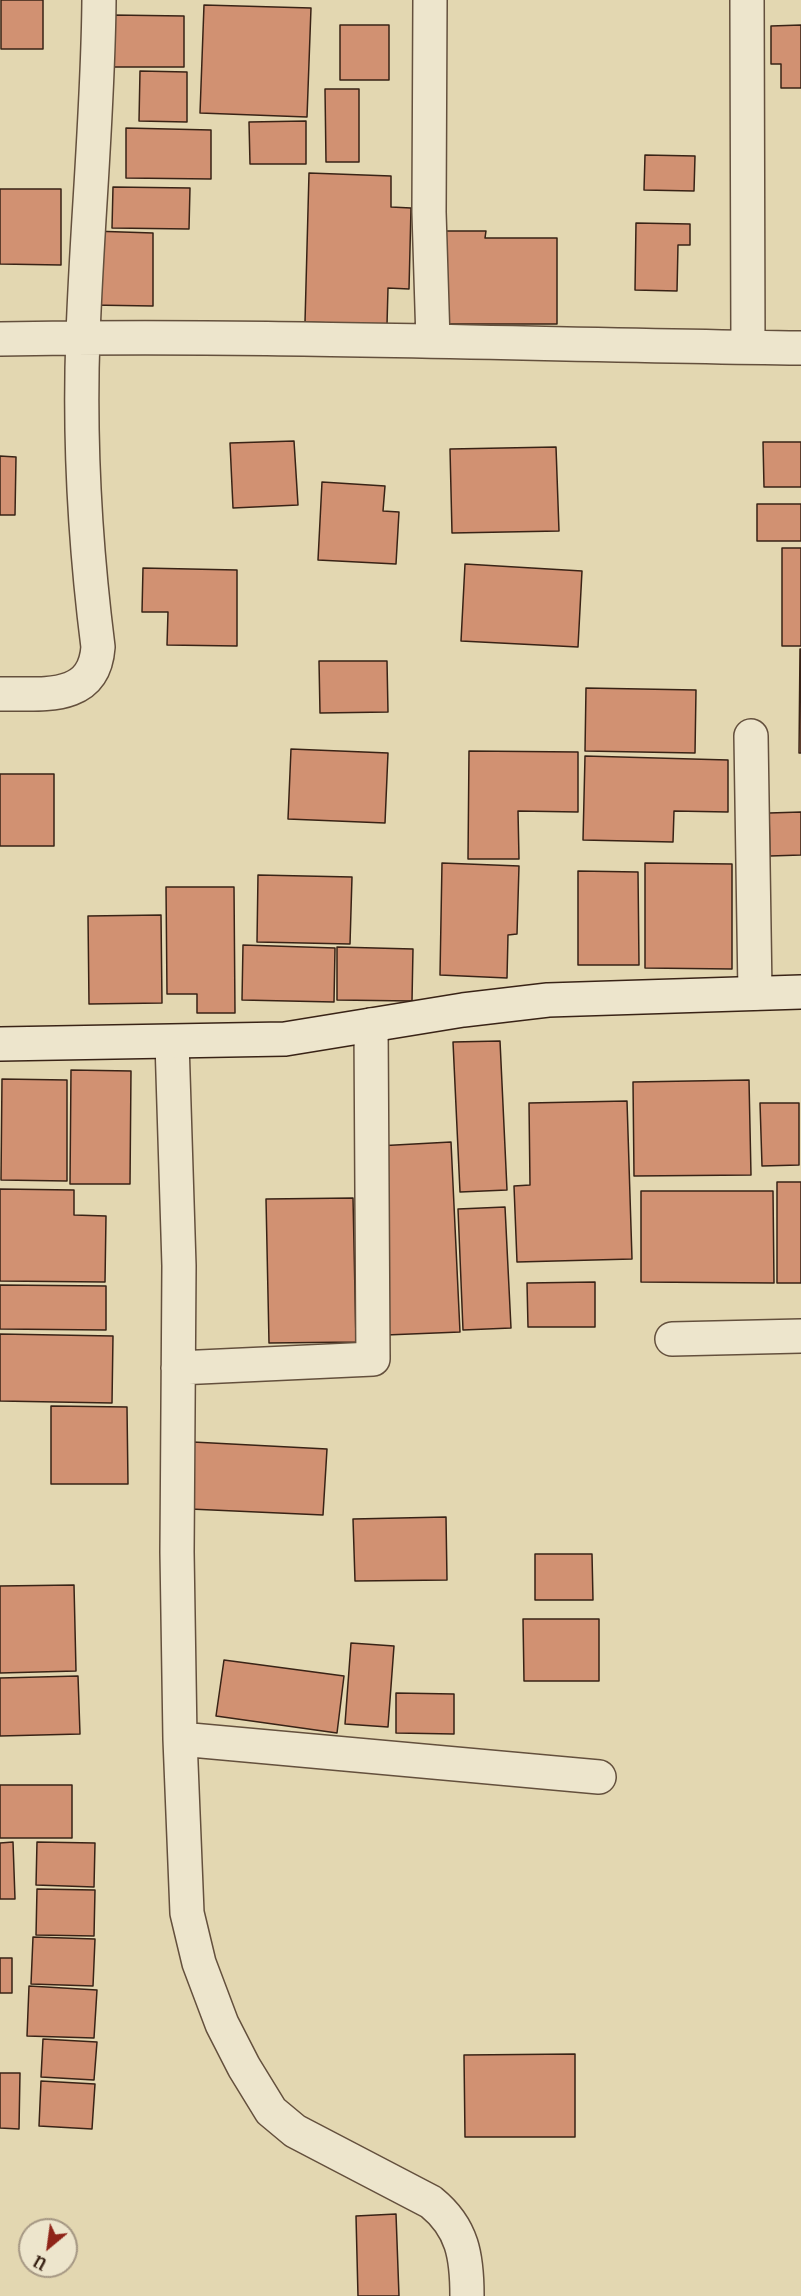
<!DOCTYPE html>
<html>
<head>
<meta charset="utf-8">
<style>
  body { margin:0 }
  #map { position:relative; width:801px; height:2296px; overflow:hidden; background:#e3d7b1; font-family:"IM FELL French Canon",serif }
  canvas { display:block }
  .north { position:absolute; left:18px; top:2218px; width:60px; height:60px; box-sizing:border-box; background:#ede5cc; border:2px solid #a59783; border-radius:50%; rotate:209deg; font-size:16px; font-weight:700; line-height:24px; text-align:center; color:#392316 }
  .north::after { content:''; display:block; margin:auto; width:21px; height:27px; background:#8f2418; clip-path:polygon(50% 0,100% 100%,50% 72%,0 100%) }
</style>
</head>
<body>
<div id="map">
<canvas width="801" height="2296"></canvas>
<div class="north">U</div>
</div>
<script>
const g = document.querySelector('canvas').getContext('2d');
g.lineJoin = 'round';
function fillPath(path, color) { g.fillStyle = color; g.fill(path, 'evenodd'); }
function stroke(path, color, width, dash) { g.strokeStyle = color; g.lineWidth = width; g.lineCap = dash ? 'butt' : 'round'; g.setLineDash(dash || []); g.stroke(path); }
const building = new Path2D(`
  M 1,0 L 43,0 L 43,49 L 1,49 Z
  M 204,5 L 311,8 L 307,117 L 200,113 Z
  M 112,15 L 184,16 L 184,67 L 113,67 Z
  M 340,25 L 389,25 L 389,80 L 340,80 Z
  M 801,25 L 801,88 L 781,88 L 781,64 L 771,64 L 771,26 Z
  M 140,71 L 187,72 L 187,122 L 139,121 Z
  M 325,89 L 359,89 L 359,162 L 326,162 Z
  M 306,121 L 306,164 L 250,164 L 249,122 Z
  M 126,128 L 211,130 L 211,179 L 126,178 Z
  M 645,155 L 695,156 L 694,191 L 644,190 Z
  M 309,173 L 391,176 L 391,207 L 411,208 L 409,289 L 388,288 L 387,325 L 305,322 Z
  M 113,187 L 190,188 L 189,229 L 112,228 Z
  M 0,189 L 61,189 L 61,265 L 0,264 Z
  M 636,223 L 690,224 L 690,245 L 678,245 L 677,291 L 635,290 Z
  M 92,231 L 153,233 L 153,306 L 90,305 Z
  M 441,231 L 486,231 L 485,238 L 557,238 L 557,324 L 441,324 Z
  M 294,441 L 298,505 L 233,508 L 230,443 Z
  M 763,442 L 801,442 L 801,487 L 764,487 Z
  M 556,447 L 559,531 L 452,533 L 450,449 Z
  M 0,456 L 16,457 L 15,515 L 0,515 Z
  M 322,482 L 385,486 L 383,511 L 399,512 L 396,564 L 318,560 Z
  M 757,504 L 801,504 L 801,541 L 757,541 Z
  M 782,548 L 801,548 L 801,646 L 782,646 Z
  M 465,564 L 582,571 L 578,647 L 461,641 Z
  M 143,568 L 237,570 L 237,646 L 167,645 L 168,612 L 142,612 Z
  M 800,649 L 801,649 L 801,753 L 799,753 Z
  M 319,661 L 387,661 L 388,712 L 320,713 Z
  M 586,688 L 696,690 L 695,753 L 585,751 Z
  M 291,749 L 388,753 L 385,823 L 288,819 Z
  M 469,751 L 578,752 L 578,812 L 518,811 L 519,859 L 468,859 Z
  M 585,756 L 728,760 L 728,812 L 674,811 L 673,842 L 583,840 Z
  M 0,774 L 54,774 L 54,846 L 0,846 Z
  M 801,812 L 801,855 L 770,856 L 769,813 Z
  M 442,863 L 519,866 L 517,934 L 508,935 L 507,978 L 440,975 Z
  M 645,863 L 732,864 L 732,969 L 645,968 Z
  M 578,871 L 638,872 L 639,965 L 578,965 Z
  M 258,875 L 352,877 L 350,944 L 257,942 Z
  M 166,887 L 234,887 L 235,1013 L 197,1013 L 197,994 L 167,994 Z
  M 161,915 L 162,1003 L 89,1004 L 88,916 Z
  M 243,945 L 335,948 L 334,1002 L 242,1000 Z
  M 337,947 L 413,949 L 412,1001 L 337,1000 Z
  M 500,1041 L 507,1190 L 460,1192 L 453,1042 Z
  M 71,1070 L 131,1071 L 130,1184 L 70,1184 Z
  M 2,1079 L 67,1080 L 67,1181 L 1,1180 Z
  M 749,1080 L 751,1175 L 634,1176 L 633,1082 Z
  M 627,1101 L 632,1259 L 517,1262 L 514,1186 L 530,1185 L 529,1103 Z
  M 760,1103 L 799,1103 L 799,1165 L 762,1166 Z
  M 451,1142 L 460,1332 L 386,1335 L 377,1146 Z
  M 777,1182 L 801,1182 L 801,1283 L 777,1283 Z
  M 0,1189 L 74,1190 L 74,1215 L 106,1216 L 105,1282 L 0,1281 Z
  M 641,1191 L 773,1191 L 774,1283 L 641,1282 Z
  M 353,1198 L 356,1342 L 269,1343 L 266,1199 Z
  M 505,1207 L 511,1328 L 463,1330 L 458,1209 Z
  M 595,1282 L 595,1327 L 528,1327 L 527,1283 Z
  M 0,1285 L 106,1286 L 106,1330 L 0,1329 Z
  M 0,1334 L 113,1336 L 112,1403 L 0,1401 Z
  M 51,1406 L 127,1407 L 128,1484 L 51,1484 Z
  M 193,1442 L 327,1449 L 323,1515 L 190,1509 Z
  M 446,1517 L 447,1580 L 355,1581 L 353,1519 Z
  M 535,1554 L 592,1554 L 593,1600 L 535,1600 Z
  M 74,1585 L 76,1671 L 0,1673 L 0,1586 Z
  M 523,1619 L 599,1619 L 599,1681 L 524,1681 Z
  M 351,1643 L 394,1646 L 388,1727 L 345,1724 Z
  M 224,1660 L 344,1676 L 337,1733 L 216,1716 Z
  M 78,1676 L 80,1734 L 0,1736 L 0,1678 Z
  M 396,1693 L 454,1694 L 454,1734 L 396,1733 Z
  M 0,1785 L 72,1785 L 72,1838 L 0,1838 Z
  M 13,1842 L 15,1899 L 0,1899 L 0,1843 Z
  M 37,1842 L 95,1843 L 94,1887 L 36,1885 Z
  M 37,1889 L 95,1890 L 94,1936 L 36,1935 Z
  M 33,1937 L 95,1939 L 93,1986 L 31,1984 Z
  M 0,1958 L 12,1958 L 12,1993 L 0,1993 Z
  M 29,1986 L 97,1990 L 94,2038 L 27,2036 Z
  M 43,2039 L 97,2042 L 94,2080 L 41,2077 Z
  M 575,2054 L 575,2137 L 465,2137 L 464,2055 Z
  M 0,2073 L 20,2073 L 19,2129 L 0,2128 Z
  M 41,2081 L 95,2084 L 92,2129 L 39,2126 Z
  M 396,2214 L 399,2296 L 358,2296 L 356,2216 Z`);
const street = new Path2D(`
  M 430,0 L 429,212 L 433,341
  M 747,0 L 748,347
  M 0,339 C 267,334 534,345 801,348
  M 0,694 C 41,693 94,703 98,647 C 85,544 79,439 83,335 C 87,223 98,112 99,0
  M 751,736 L 755,993
  M 172,1042 L 179,1266 L 177,1552 L 180,1739 L 187,1913 L 199,1963 L 222,2024 L 244,2067 L 271,2111 L 295,2131 L 431,2202 C 463,2228 467,2257 467,2296
  M 672,1339 L 801,1336
  M 178,1368 L 373,1359 L 371,1025
  M 180,1739 L 599,1777`);
const secondary = new Path2D(`
  M 0,1044 L 285,1039 L 463,1010 L 548,1000 L 801,992`);
fillPath(building, '#d19172');
stroke(building, '#392316', 1.5);
stroke(street, '#64503d', 36);
stroke(secondary, '#392316', 36);
stroke(street, '#ede5cc', 33);
stroke(secondary, '#ede5cc', 33);
</script>
</body>
</html>
